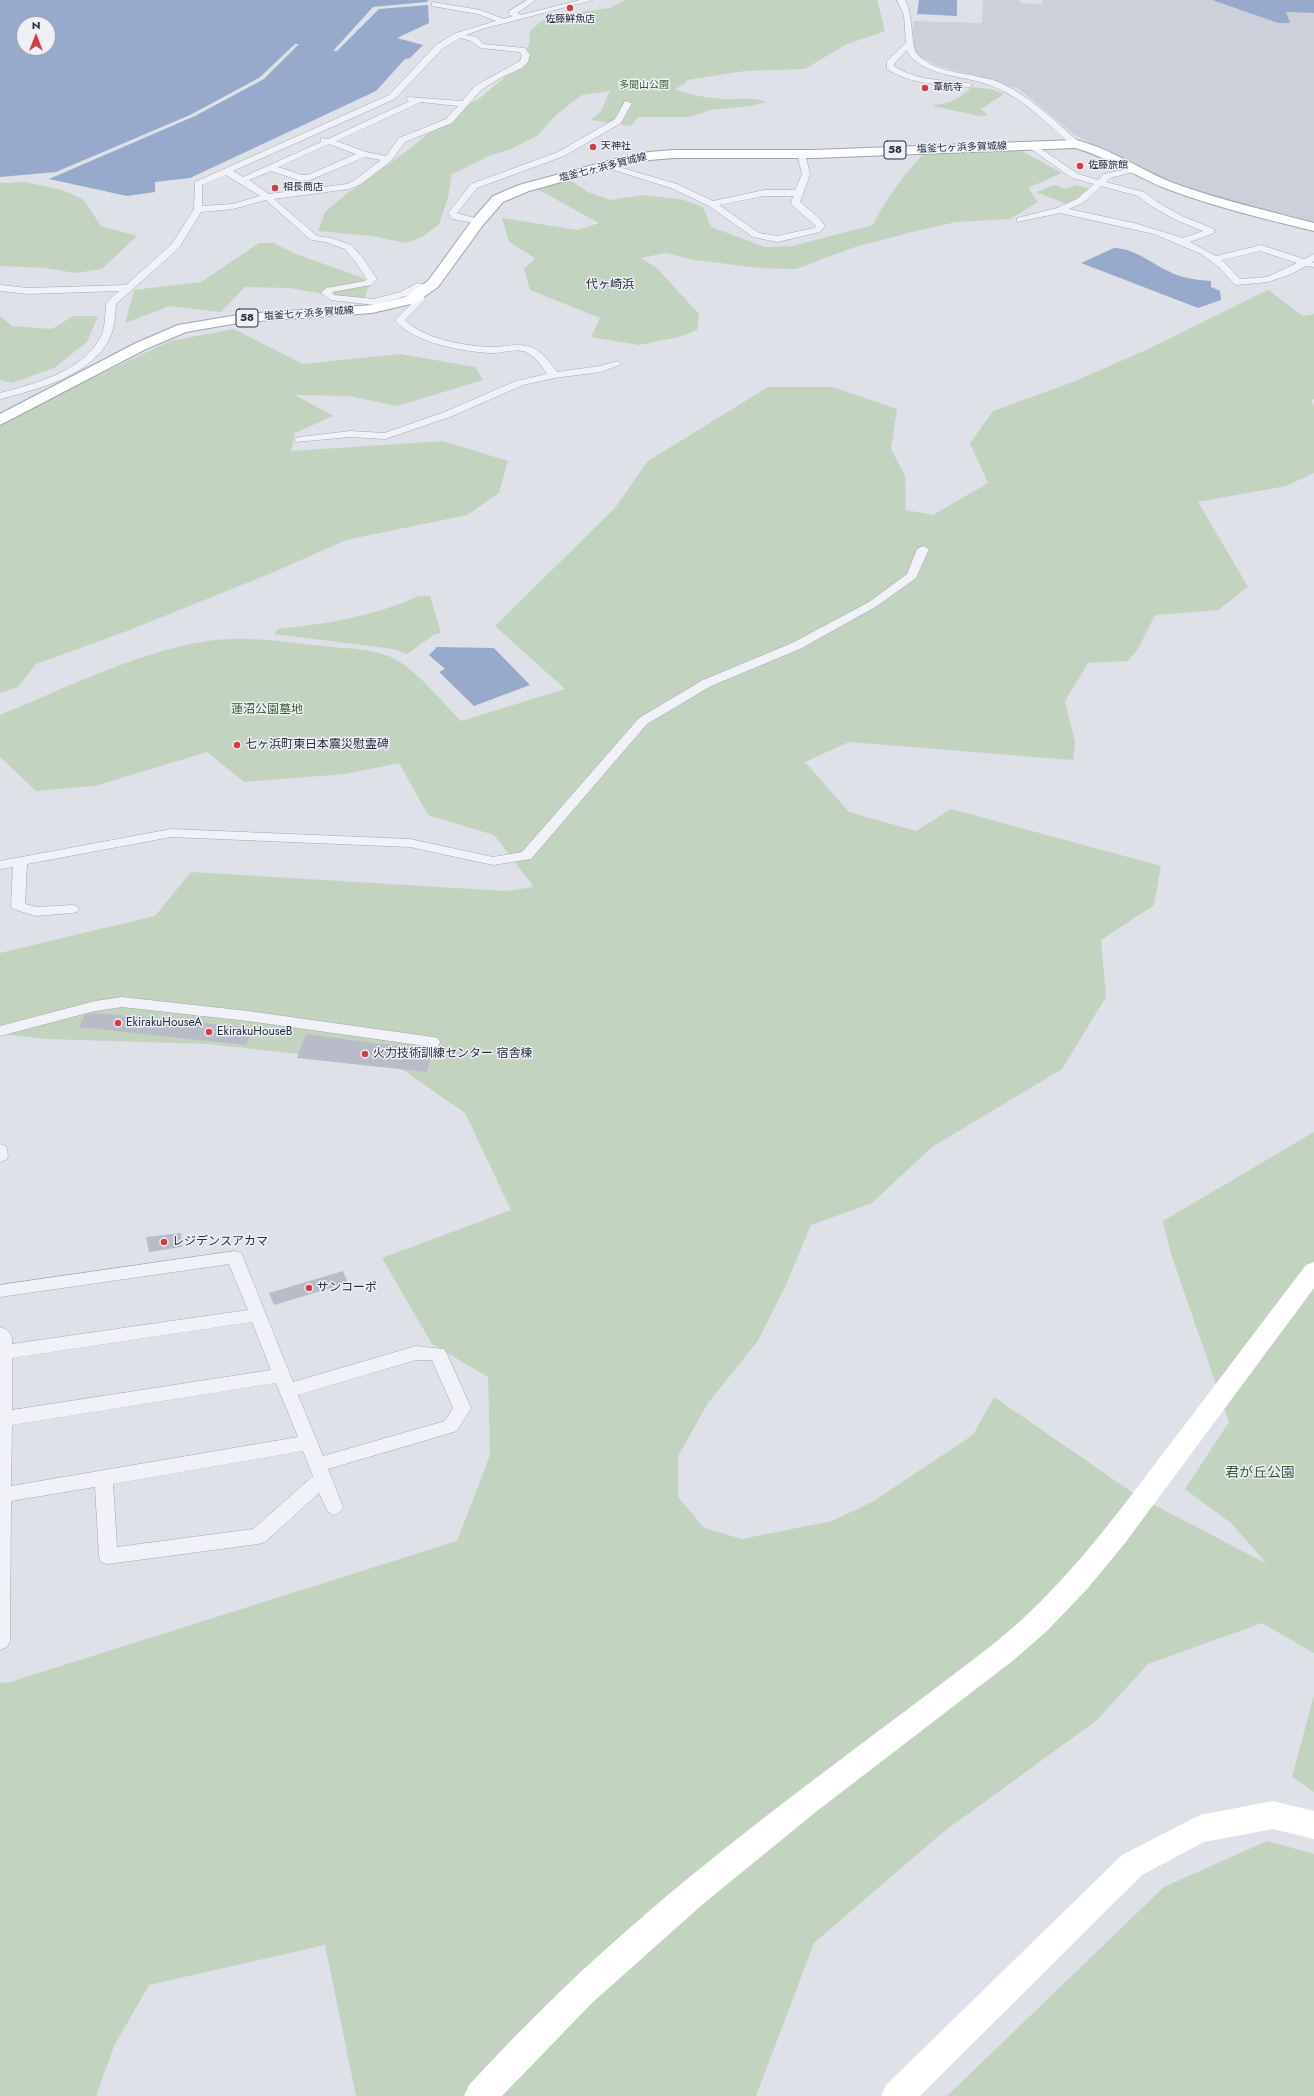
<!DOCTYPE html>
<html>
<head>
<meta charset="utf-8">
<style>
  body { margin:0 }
  #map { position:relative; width:1314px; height:2096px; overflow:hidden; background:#dee1e8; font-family:Jost,sans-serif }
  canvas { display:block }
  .north { position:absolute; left:16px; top:16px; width:40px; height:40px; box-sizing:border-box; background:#eef0f6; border:1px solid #9ea2ad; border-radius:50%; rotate:0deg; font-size:11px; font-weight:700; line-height:16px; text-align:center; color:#262d40 }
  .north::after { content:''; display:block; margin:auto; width:14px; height:18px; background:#d53c42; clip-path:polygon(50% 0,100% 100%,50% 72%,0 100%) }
</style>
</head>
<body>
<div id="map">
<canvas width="1314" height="2096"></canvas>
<div class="north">N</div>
</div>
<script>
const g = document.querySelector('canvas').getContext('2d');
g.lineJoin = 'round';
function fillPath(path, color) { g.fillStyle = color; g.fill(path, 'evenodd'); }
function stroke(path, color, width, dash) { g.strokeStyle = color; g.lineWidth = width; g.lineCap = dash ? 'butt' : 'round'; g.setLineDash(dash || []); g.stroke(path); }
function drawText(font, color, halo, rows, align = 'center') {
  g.font = font + ' Jost,"Noto Sans JP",sans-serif'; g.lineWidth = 3; g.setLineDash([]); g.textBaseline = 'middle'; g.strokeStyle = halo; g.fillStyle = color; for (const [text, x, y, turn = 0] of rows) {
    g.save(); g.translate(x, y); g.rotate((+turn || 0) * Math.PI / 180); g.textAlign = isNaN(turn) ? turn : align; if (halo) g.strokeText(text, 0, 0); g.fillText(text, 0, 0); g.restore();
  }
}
const built = new Path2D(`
  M 983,0 L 1020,0 L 1020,3 L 1042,4 L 1042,0 L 1212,0 L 1278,23 L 1286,12 L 1314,13 L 1314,224 L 1183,187 L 1153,175 L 1075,135 L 1019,89 L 939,66 L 922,58 L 914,53 L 913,21 L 982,23 Z`);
const green = new Path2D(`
  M 625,0 L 877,0 L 885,31 L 845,45 L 805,69 L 745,71 L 687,80 L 686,83 L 675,89 C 689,95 708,98 724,99 C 738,100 752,96 767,102 L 750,106 L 710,110 L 690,117 L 638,117 L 631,126 L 591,120 L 601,111 L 610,91 L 582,95 L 556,115 L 538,135 L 511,149 L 489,156 L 452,174 L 448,198 L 439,224 L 424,236 L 406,243 L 372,236 L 318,231 L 325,212 L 345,195 L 411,148 L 452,113 L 480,98 L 512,71 L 529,45 L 530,31 L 543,20 L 565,14 L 610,8 Z
  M 971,87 L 990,89 L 1004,94 L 981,109 L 988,115 L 980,116 L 932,106 C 938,104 942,104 947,103 C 956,100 966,93 971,87 Z
  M 1020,150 L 1062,173 L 1028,188 L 1038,202 L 1010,219 L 956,222 L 916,231 L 855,247 L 796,269 L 759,268 L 695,260 L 666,253 L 640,258 L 656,267 L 699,314 L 697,330 L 678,337 L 639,345 L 591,337 L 600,318 L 530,290 L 524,269 L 535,258 L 509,242 L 502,218 L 578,230 L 599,223 L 537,189 L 566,177 L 588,192 L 610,200 L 644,195 L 684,200 L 703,207 L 711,227 L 765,247 L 793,246 L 873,225 C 886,198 904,175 924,153 Z
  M 24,182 L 62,190 L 83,199 L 101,226 L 137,236 L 102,269 L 76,273 L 45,268 L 0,266 L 0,183 Z
  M 1055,185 L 1066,189 L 1075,185 L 1088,188 L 1080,197 L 1067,204 L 1036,192 Z
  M 259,243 L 273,243 L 296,254 L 371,281 L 363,301 L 290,288 L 245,287 L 221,312 L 170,306 L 125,323 L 134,290 L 201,282 Z
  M 1268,290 L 1303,316 L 1314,314 L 1314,399 L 1311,400 L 1314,406 L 1314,473 L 1286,486 L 1198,502 L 1248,587 L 1218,610 L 1155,615 L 1138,649 L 1128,661 L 1088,663 L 1065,701 L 1075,742 L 1073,760 L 849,742 L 805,762 L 849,812 L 916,831 L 951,809 L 1161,866 L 1154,905 L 1101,940 L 1106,997 L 1062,1069 L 932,1147 L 872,1203 L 811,1225 L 785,1287 L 757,1342 L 708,1403 L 678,1456 L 678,1497 L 704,1528 L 742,1539 L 832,1521 L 872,1502 L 973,1435 L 994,1397 L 1139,1497 L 1267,1564 L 1232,1524 L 1185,1489 L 1229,1422 L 1171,1254 L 1163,1221 L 1314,1132 L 1314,1653 L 1262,1623 L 1148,1664 L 1097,1720 L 942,1833 L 814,1943 L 756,2096 L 356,2096 L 325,1945 L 149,1985 L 114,2046 L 96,2096 L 0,2096 L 0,1682 L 7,1683 L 457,1541 L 490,1455 L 488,1377 L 432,1344 L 382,1258 L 511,1210 L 465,1113 L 396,1065 L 208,1044 L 47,1039 L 0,1034 L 0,953 L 155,916 L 191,872 L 505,891 L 534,887 L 494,835 L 428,815 L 399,763 L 345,774 L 244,782 L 207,752 L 95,786 L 36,791 L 0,757 L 0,715 C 67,688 136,652 208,641 C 246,635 285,642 323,646 C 347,649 376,648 397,660 C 421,675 441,701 461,721 L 565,689 L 495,626 L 615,508 L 648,461 L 768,387 L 833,387 L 897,409 L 891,449 L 905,476 L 906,510 L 933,515 L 988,483 L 970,443 L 993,411 L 1073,382 L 1146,350 Z
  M 0,316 L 12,326 L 52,329 L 73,316 L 98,316 L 87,342 L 54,368 L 12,383 L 0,380 Z
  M 234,329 L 303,364 L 400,354 L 475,367 L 483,380 L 397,406 L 349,396 L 295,395 L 333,416 L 295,433 L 291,451 L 443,441 L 508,461 L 499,493 L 467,515 L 346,540 L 274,572 L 127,631 L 36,664 L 18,687 L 0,693 L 0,422 L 170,341 Z
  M 419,596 L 430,596 L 441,633 L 435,634 L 407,654 L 394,649 L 274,634 L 278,629 C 326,624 375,616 419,596 Z
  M 1314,1695 L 1314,1792 L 1292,1777 Z
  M 1267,1841 L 1314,1854 L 1314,2096 L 947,2096 L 1164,1887 Z`);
const water = new Path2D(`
  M 0,0 L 429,0 L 426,2 L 373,7 L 333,51 L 337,51 L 379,9 L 428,5 L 429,23 L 397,38 L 423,45 L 410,58 L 405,59 L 376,91 L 190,178 L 155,182 L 155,192 L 127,196 L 49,179 L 195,116 L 264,79 L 299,44 L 295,44 L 259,78 L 190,115 L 56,172 L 0,177 ZM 24,24 L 48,24 L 48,48 L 24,48 Z
  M 919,0 L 957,0 L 957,16 L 917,14 Z
  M 1212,0 L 1314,0 L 1314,13 L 1286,12 L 1290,23 L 1278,23 Z
  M 1114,248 C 1134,248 1151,263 1168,271 C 1181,278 1196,280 1211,281 L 1211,287 L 1220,291 L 1221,300 L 1198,308 L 1081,263 Z
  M 437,647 L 494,648 L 530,685 L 474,706 L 439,672 L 445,669 L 429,655 Z`);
const building = new Path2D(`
  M 93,1013 L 173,1020 L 253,1028 L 246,1045 L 79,1027 L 85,1015 Z
  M 306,1034 L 432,1051 L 427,1072 L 297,1058 Z
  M 181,1233 L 182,1247 L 149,1252 L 146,1237 Z
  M 343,1271 L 348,1283 L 274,1305 L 269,1293 Z`);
const street = new Path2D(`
  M 527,0 L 536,0 L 517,13 L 521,15 L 580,0 L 593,0 L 482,29 L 466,35 L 477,37 L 483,44 L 525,48 L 530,55 L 528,62 L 522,68 L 500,78 L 481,90 L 452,123 L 405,142 L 391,161 L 361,184 L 349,189 L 274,199 L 317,236 L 331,238 L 351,245 L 362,257 L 377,279 L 371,285 L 332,292 L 334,295 L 374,299 L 400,292 L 418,283 L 433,286 L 433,290 L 419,289 L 406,296 L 374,305 L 331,300 L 321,293 L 326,288 L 365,281 L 367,279 L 355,261 L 345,249 L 326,242 L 311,240 L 266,200 L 233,209 L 201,212 L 179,248 L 116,304 C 115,315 115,327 110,337 C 94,375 36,390 0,399 L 0,393 C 34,384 80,372 99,340 C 106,329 105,315 106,303 L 119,291 L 28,294 L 0,291 L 0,285 L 28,288 L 126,285 L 172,244 L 194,209 L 195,182 L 389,95 L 437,44 L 456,33 L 496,21 L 478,14 L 432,6 L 432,2 L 480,10 L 504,19 L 513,16 L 509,15 L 509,11 ZM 460,38 L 471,41 L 481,48 L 519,52 L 522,55 L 520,61 L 475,86 L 462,101 L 407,97 L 407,101 L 410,101 L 328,139 L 321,138 L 321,142 L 243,177 L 233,171 L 395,99 L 443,48 ZM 421,102 L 458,106 L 446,119 L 399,138 L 386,156 L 366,152 L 336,141 ZM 329,144 L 356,154 L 308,175 L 302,175 L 278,167 ZM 365,157 L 381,160 L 355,180 L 347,184 L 269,194 L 249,180 L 271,171 L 301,181 L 310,180 ZM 226,175 L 260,196 L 233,204 L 202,206 L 202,185 Z
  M 897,0 L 905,0 C 914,16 910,48 918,55 C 939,76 975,72 1001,83 C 1031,97 1055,121 1079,142 L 1079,146 L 1073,146 C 1046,123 1021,95 986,84 C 965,76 917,75 907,50 L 894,64 L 894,66 C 916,81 944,80 969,83 L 973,85 L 969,87 C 941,84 911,85 887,69 L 887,61 L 906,43 L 904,15 Z
  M 625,101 L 632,103 L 621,123 L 564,156 L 477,188 L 457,213 L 481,220 L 481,224 L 452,219 L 448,213 L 471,184 L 558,152 L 615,119 Z
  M 1031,142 L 1078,174 L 1098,180 L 1104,174 L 1137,167 L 1137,171 L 1110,178 L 1106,182 L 1144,192 L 1157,202 L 1182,216 L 1214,229 L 1214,233 L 1190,242 L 1216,256 L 1261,245 L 1304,259 L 1314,254 L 1314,261 L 1312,262 L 1314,263 L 1314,267 L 1306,266 L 1289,275 L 1268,282 L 1237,285 L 1234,284 L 1220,268 L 1201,254 L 1154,234 L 1060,213 L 1017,222 L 1017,218 L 1057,208 L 1077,199 L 1094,184 L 1072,178 L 1028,147 L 1027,145 ZM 1101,186 L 1138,196 L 1151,206 L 1176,220 L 1203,231 L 1183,238 L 1134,223 L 1069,209 L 1083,203 ZM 1260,251 L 1297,263 L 1267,277 L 1240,279 L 1222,260 Z
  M 801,151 L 805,154 L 810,174 L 800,202 L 820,219 L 825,226 L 820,232 L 777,242 L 753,237 L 709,206 L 671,188 L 601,166 L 605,163 L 677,184 L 713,201 L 764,190 L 795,190 L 802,174 L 797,154 ZM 764,196 L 793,196 L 791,203 L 792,205 L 816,226 L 814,228 L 777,236 L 759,233 L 719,205 Z
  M 418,293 L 426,299 L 405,320 C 422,339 469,347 493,347 C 506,347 520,342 533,348 C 543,352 550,363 557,372 L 600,366 L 617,361 L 622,364 L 601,372 L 554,378 L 523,385 L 450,417 L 385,439 L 350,437 L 296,442 L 295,440 L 296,438 L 300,437 L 350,431 L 384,433 L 442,413 L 516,381 L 547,374 C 542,366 535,356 526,352 C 516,348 503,353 492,353 C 465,352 412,343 395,320 L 416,299 L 413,296 L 415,294 Z
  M 923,546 L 929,549 L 916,578 L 877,606 L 800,649 L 711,686 L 647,724 L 531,859 L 493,865 L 410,847 L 171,837 L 27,864 L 25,904 L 37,907 L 72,905 L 77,906 L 79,909 L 77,912 L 72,913 L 36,916 L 13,909 L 11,906 L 13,867 L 0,869 L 0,861 L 171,829 L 410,839 L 493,857 L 522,852 L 639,718 L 703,680 L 792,643 L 869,602 L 907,574 L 917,549 Z
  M 122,997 L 248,1011 L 433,1037 L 438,1038 L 440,1042 L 438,1046 L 433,1047 L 248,1021 L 122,1007 L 95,1011 L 0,1036 L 0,1026 L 95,1001 Z
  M 0,1144 L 6,1146 L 8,1156 L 6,1160 L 0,1162 Z
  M 235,1251 L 241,1253 L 243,1257 L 293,1382 L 416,1346 L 444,1349 L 447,1354 L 471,1408 L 457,1431 L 328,1469 L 343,1507 L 340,1512 L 334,1515 L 328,1512 L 319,1493 L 265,1542 L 258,1544 L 108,1564 L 101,1562 L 99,1556 L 95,1487 L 11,1501 L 10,1641 L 7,1647 L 0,1650 L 0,1327 C 9,1330 13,1334 12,1344 L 248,1310 L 229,1264 L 0,1297 L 0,1285 ZM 252,1322 L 271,1370 L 12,1410 L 12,1358 ZM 416,1360 L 432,1360 L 453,1408 L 445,1421 L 323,1456 L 298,1395 ZM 276,1383 L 298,1437 L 11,1486 L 12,1425 ZM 303,1451 L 313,1476 L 253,1529 L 117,1547 L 113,1484 Z`);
const secondary = new Path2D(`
  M 1314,1262 L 1314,1288 L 1125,1543 L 1088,1588 L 1048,1630 L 1015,1659 L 817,1811 L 703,1904 L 593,2002 L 502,2096 L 464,2096 L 469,2085 C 519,2031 570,1980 625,1932 C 743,1828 872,1738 996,1642 C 1060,1590 1109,1525 1158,1460 C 1208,1395 1256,1330 1306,1265 Z
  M 1273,1801 L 1314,1811 L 1314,1839 L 1273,1829 L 1204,1842 L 1142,1875 L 920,2096 L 881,2096 L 886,2085 L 1122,1855 L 1200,1815 Z`);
const primary = new Path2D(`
  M 1076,140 C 1112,149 1142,171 1176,184 C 1221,200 1268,211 1314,223 L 1314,231 C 1265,219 1215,207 1167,189 C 1136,177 1108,157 1075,148 L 813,158 L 674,158 L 649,160 L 621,165 L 529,191 L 503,202 L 483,225 L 438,287 L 415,303 L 372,313 L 244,322 L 186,332 L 146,349 L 0,425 L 0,414 L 136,343 L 178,325 L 244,314 L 372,305 L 405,297 L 428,281 L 473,219 L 493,196 L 519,185 L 615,159 L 649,152 L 674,150 L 813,150 Z`);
const markers = [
  [570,8,4,"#d53c42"],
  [925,88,4,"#d53c42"],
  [593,147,4,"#d53c42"],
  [1080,166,4,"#d53c42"],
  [275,188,4,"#d53c42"],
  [237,745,4,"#d53c42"],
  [118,1023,4,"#d53c42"],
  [209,1032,4,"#d53c42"],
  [365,1054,4,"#d53c42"],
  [164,1242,4,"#d53c42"],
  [309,1288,4,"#d53c42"]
];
const farPoinames = [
  ["佐藤鮮魚店",570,20,"center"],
  ["葦航寺",933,88],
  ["天神社",601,147],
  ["佐藤旅館",1088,166],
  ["相長商店",283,188]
];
const farParknames = [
  ["多聞山公園",644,86]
];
const farStreetnames = [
  ["塩釜七ヶ浜多賀城線",962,148,-2],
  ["塩釜七ヶ浜多賀城線",603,168,-14],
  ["塩釜七ヶ浜多賀城線",309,314,-4]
];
const shields = [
  [895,150,22],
  [247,318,22]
];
const shieldNames = [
  ["58",895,150],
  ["58",247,318]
];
const farQuarternames = [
  ["代ヶ崎浜",610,285]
];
const parkNames = [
  ["蓮沼公園墓地",267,710]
];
const poiNames = [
  ["七ヶ浜町東日本震災慰霊碑",245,745],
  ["EkirakuHouseA",126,1023],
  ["EkirakuHouseB",217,1032],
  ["火力技術訓練センター 宿舎棟",373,1054],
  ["レジデンスアカマ",172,1242],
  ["サンコーポ",317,1288]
];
const nearParknames = [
  ["君が丘公園",1260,1474]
];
fillPath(built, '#ccd0db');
fillPath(green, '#c2d3bf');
fillPath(water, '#97aacb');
fillPath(building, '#b8bcc9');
stroke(street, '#a3a7b2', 1);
stroke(primary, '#9da4b5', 2);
fillPath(street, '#f1f2f7');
fillPath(secondary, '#fff');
fillPath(primary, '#fff');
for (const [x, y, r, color] of markers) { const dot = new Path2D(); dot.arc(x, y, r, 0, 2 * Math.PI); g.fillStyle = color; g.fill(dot); stroke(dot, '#eef0f6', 1.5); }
drawText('10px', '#262d40', '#eef0f6', farPoinames, 'left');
drawText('10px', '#365d33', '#eef0f6', farParknames);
drawText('10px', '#262d40', '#eef0f6', farStreetnames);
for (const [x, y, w] of shields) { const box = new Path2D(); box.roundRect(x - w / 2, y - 9, w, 18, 3); g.fillStyle = '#eef0f6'; g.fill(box); stroke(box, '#262d40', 1); }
drawText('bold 11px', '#262d40', null, shieldNames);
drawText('12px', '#191e31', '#eef0f6', farQuarternames);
drawText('12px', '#365d33', '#eef0f6', parkNames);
drawText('12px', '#262d40', '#eef0f6', poiNames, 'left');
drawText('14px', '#365d33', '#eef0f6', nearParknames);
</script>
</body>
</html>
